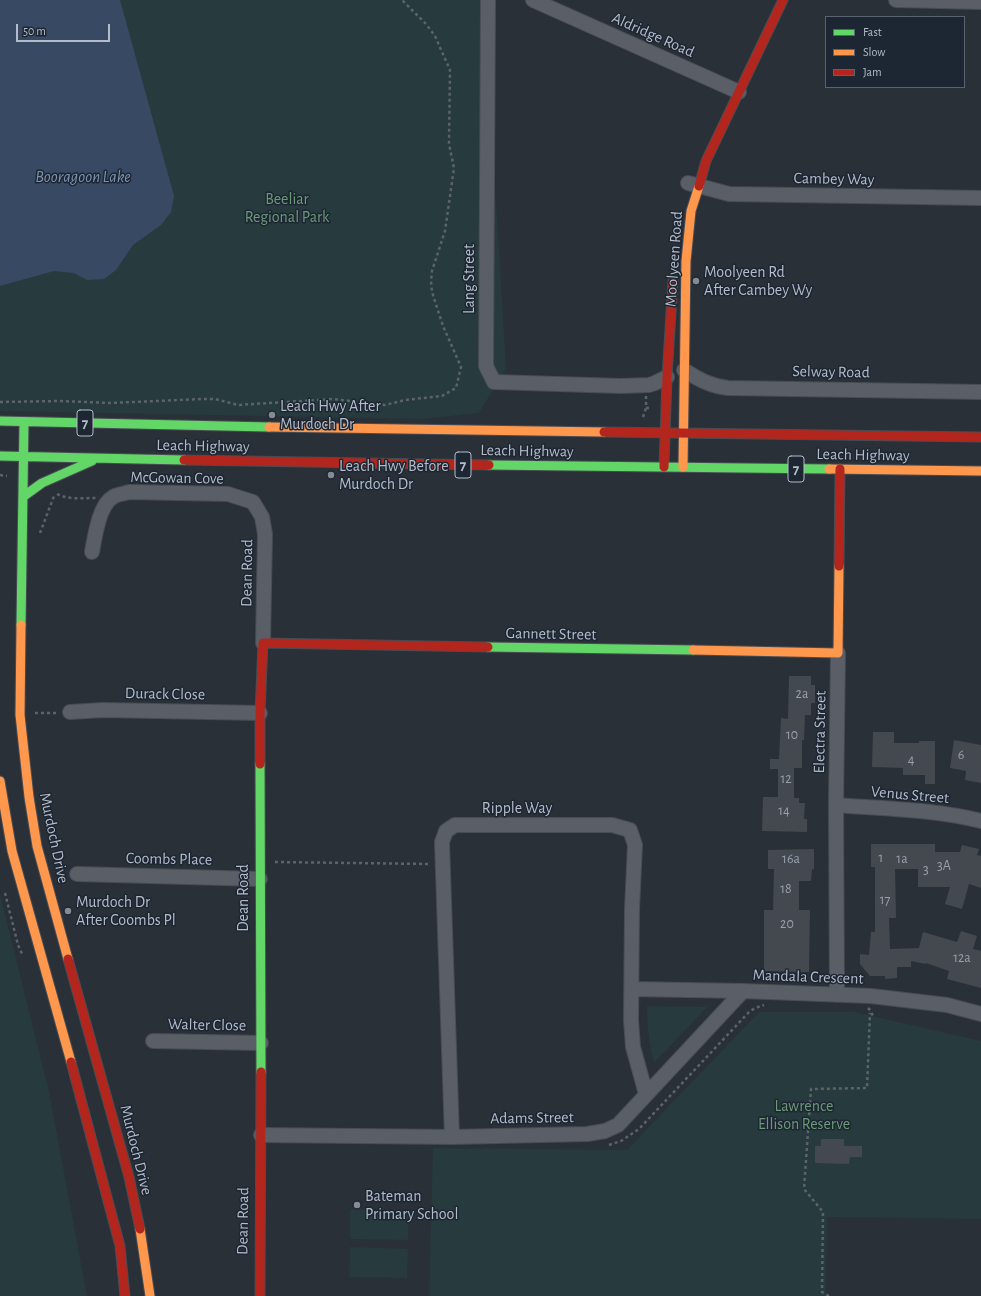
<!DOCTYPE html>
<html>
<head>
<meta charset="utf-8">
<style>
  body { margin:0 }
  #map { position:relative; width:981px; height:1296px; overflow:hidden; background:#2a3038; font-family:"Alegreya Sans",sans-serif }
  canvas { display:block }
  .legend { position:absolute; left:825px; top:16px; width:140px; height:72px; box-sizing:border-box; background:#1d2633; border:1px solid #59626f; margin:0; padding:5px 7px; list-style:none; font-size:12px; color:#b4bcc9 }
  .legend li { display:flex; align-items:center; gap:8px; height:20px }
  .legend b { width:20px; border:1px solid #59626f }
  .scale { position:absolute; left:16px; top:24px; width:94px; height:18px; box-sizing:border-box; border:2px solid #b4bcc9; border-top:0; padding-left:5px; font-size:12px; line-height:14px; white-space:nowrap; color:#b4bcc9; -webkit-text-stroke:3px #1d2633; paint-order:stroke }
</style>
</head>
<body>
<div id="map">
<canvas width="981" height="1296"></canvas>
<ul class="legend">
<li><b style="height:5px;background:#63d668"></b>Fast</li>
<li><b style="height:5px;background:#ff974d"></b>Slow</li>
<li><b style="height:5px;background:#b3261e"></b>Jam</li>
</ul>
<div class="scale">50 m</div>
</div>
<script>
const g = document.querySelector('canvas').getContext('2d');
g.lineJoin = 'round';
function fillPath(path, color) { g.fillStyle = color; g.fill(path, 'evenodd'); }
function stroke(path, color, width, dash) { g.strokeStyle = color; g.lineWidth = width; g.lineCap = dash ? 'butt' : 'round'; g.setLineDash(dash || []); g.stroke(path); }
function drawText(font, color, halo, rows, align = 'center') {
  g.font = font + ' "Alegreya Sans",sans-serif'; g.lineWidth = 3; g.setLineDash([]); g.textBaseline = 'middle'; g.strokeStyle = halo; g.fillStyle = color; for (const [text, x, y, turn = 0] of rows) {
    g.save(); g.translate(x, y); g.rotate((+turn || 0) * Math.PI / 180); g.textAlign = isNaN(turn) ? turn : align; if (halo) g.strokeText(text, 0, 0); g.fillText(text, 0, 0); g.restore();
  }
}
const green = new Path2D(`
  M 0,0 L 484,0 L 506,368 L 479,413 L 422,419 L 0,411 Z
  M 0,894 L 49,1092 L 87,1296 L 0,1296 Z
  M 647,1006 L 707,1007 L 654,1063 C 649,1044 647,1025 647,1006 Z
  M 759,1012 L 854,1012 L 981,1041 L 981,1219 L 827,1217 L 826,1296 L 431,1296 L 429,1294 L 433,1148 L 627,1150 Z
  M 350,1209 L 408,1211 L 408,1240 L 350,1239 Z
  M 350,1247 L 408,1249 L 407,1278 L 349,1277 Z`);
const water = new Path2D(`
  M 0,0 L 120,0 L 174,196 L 171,212 L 161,225 L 133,245 L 116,270 L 104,279 L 87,280 L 74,273 L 54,271 L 0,286 Z`);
const building = new Path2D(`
  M 789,676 L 811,676 L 811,685 L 815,685 L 815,703 L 811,703 L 811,715 L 805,715 L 804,740 L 802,740 L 802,768 L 794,768 L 794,798 L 799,798 L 799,803 L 805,803 L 804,819 L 807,819 L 807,832 L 762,831 L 763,797 L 778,797 L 778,769 L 770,769 L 770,759 L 779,759 L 781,718 L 788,719 Z
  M 873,732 L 894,732 L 894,743 L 919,743 L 919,741 L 935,741 L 935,784 L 925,784 L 925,775 L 903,775 L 903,768 L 872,767 Z
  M 954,740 L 981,745 L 981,783 L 965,780 L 966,771 L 950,768 Z
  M 871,844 L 935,844 L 935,852 L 960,852 L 962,845 L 979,849 L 977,855 L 981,856 L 981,888 L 969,884 L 962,909 L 945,904 L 950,887 L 918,887 L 918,869 L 895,869 L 896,918 L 889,918 L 890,949 L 919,948 L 923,932 L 957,942 L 961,931 L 977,936 L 973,949 L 981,951 L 981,988 L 947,979 L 949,971 L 926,963 L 926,964 L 911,961 L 911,967 L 897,967 L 897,978 L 885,979 L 885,976 L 870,976 L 860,964 L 860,954 L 869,955 L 871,932 L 875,932 L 875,867 L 871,867 Z
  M 814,849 L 814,869 L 812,869 L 811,881 L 799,881 L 799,910 L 810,910 L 809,972 L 764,971 L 764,910 L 773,910 L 774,869 L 768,869 L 768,850 Z
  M 821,1139 L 844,1139 L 844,1146 L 862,1146 L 862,1157 L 850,1157 L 849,1164 L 815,1163 L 815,1146 L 821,1146 Z`);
const path = new Path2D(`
  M 646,396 L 646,408 L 651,408
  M 0,402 L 59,401 L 111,403 L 202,399 L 215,399 L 238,405 L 333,399 L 385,405 L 405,400 L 442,396 L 456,388 L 461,367 L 443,326 L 432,292 L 431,281 L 432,271 L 445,231 L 454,168 L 449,144 L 450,70 L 435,36 L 426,24 L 402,0
  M 643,417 L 646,408
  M 0,475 L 7,476
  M 57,494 C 69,500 83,498 96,498
  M 40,533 L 54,496
  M 35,713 L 58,713
  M 275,862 L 430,864
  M 5,893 L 18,945 L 22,954
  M 868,1008 L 870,1010 L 873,1016
  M 609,1145 L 621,1141 L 639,1129 L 749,1012 L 755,1008 L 764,1005
  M 829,1296 L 822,1292 L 823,1212 L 804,1189 L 811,1089 L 867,1088 L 870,1013`);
const street = new Path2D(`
  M 488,0 L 486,366 L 494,382 L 621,386 L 649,385 L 655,383 L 667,377
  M 533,0 L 739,92
  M 896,0 L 981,2
  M 688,183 L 729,194 L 981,198
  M 684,370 C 698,379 710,386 728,388 L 981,392
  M 92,552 C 95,536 99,505 113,497 C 117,494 124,494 129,492 L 228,494 L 253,502 L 262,517 L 265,534 L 263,643
  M 70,712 L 103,710 L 260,713
  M 836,805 C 884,809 934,809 981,821
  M 77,874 L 260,879
  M 632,989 L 743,991 L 871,996 L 947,1005 L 981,1014
  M 837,995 L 836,805 L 838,653
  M 153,1041 L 261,1043
  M 261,1135 L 452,1137 L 587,1134 L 605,1131 L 618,1125 L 743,991
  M 452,1137 L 442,842 L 446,831 L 455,825 L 612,825 L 630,830 L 635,845 L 632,909 L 631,1020 L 633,1047 L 646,1094`);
const fast = new Path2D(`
  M 0,421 L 269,427
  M 0,456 L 184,460
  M 489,465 L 829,469
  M 24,496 L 42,483 L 92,461
  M 21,625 L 24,422
  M 488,647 L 693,650
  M 260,764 L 261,1072`);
const slow = new Path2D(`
  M 269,427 L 604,432
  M 683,467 L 686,261 L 691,211 L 699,186
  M 829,469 L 981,471
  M 21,625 L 20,715 L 29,797 L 37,846 L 68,959
  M 693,650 L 838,653 L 839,566
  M 0,781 L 12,851 L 71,1062
  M 140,1229 L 150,1296`);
const jam = new Path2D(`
  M 699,186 L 706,161 L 783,0
  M 604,432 L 981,437
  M 184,460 L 489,465
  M 664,467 L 667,377 L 673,281
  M 839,566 L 840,469
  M 260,764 L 260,713 L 263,643 L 488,647
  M 68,959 L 129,1177 L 140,1229
  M 71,1062 L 120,1246 L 125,1296
  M 260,1296 L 261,1072`);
const markers = [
  [696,281,4,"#848b96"],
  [272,415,4,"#848b96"],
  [331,475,4,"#848b96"],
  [68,911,4,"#848b96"],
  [357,1205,4,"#848b96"]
];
const numberNames = [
  ["2a",802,694],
  ["10",792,735],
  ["6",961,755],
  ["4",911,760],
  ["12",786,779],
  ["14",784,811],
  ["1",881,858],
  ["16a",791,859],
  ["1a",902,859],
  ["3A",944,866],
  ["3",926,870],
  ["18",786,889],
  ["17",885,900],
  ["20",787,924],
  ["12a",962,958]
];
const shields = [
  [85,423,16],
  [463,465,16],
  [796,469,16]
];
const shieldNames = [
  ["7",85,423],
  ["7",463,465],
  ["7",796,469]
];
const streetNames = [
  ["Aldridge Road",653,35,24],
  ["Cambey Way",834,179,1],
  ["Moolyeen Road",674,259,-86],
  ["Lang Street",469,279,-90],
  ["Selway Road",831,372,1],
  ["Leach Highway",203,446,1],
  ["Leach Highway",527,451,1],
  ["Leach Highway",863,455,1],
  ["McGowan Cove",177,478,1],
  ["Dean Road",247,573,-89],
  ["Gannett Street",551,634,1],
  ["Durack Close",165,694,1],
  ["Electra Street",820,732,-89],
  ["Venus Street",910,795,5],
  ["Ripple Way",517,808],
  ["Murdoch Drive",54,838,78],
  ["Coombs Place",169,859,1],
  ["Dean Road",243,898,-90],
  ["Mandala Crescent",808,977,2],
  ["Walter Close",207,1025,1],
  ["Adams Street",532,1118,-1],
  ["Murdoch Drive",136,1150,76],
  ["Dean Road",243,1221,-89]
];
const parkNames = [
  ["Beeliar",287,199],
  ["Regional Park",287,217],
  ["Lawrence",804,1106],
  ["Ellison Reserve",804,1124]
];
const poiNames = [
  ["Moolyeen Rd",704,272],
  ["After Cambey Wy",704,290],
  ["Leach Hwy After",280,406],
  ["Murdoch Dr",280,424],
  ["Leach Hwy Before",339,466],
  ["Murdoch Dr",339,484],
  ["Murdoch Dr",76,902],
  ["After Coombs Pl",76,920],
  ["Bateman",365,1196],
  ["Primary School",365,1214]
];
const waterNames = [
  ["Booragoon Lake",83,177]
];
fillPath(green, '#273a3e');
fillPath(water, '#384963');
fillPath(building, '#444950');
stroke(street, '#484c53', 16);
stroke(fast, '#484c53', 11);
stroke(slow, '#484c53', 11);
stroke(jam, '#484c53', 11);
stroke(path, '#5d636a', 2.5, [3, 3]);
stroke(street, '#5a5e66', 14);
stroke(fast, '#63d668', 9);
stroke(slow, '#ff974d', 9);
stroke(jam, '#b3261e', 9);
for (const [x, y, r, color] of markers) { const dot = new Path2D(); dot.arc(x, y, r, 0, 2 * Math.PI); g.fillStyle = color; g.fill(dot); stroke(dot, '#1d2633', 1.5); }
drawText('14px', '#989fab', null, numberNames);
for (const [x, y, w] of shields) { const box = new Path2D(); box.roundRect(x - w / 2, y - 13, w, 26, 3); g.fillStyle = '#1d2633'; g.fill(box); stroke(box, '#b4bcc9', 1); }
drawText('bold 15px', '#b4bcc9', null, shieldNames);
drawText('16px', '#b4bcc9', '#1d2633', streetNames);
drawText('16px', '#6b9a76', '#1d2633', parkNames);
drawText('16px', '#b4bcc9', '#1d2633', poiNames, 'left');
drawText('italic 17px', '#7c92b1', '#1d2633', waterNames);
</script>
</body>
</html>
